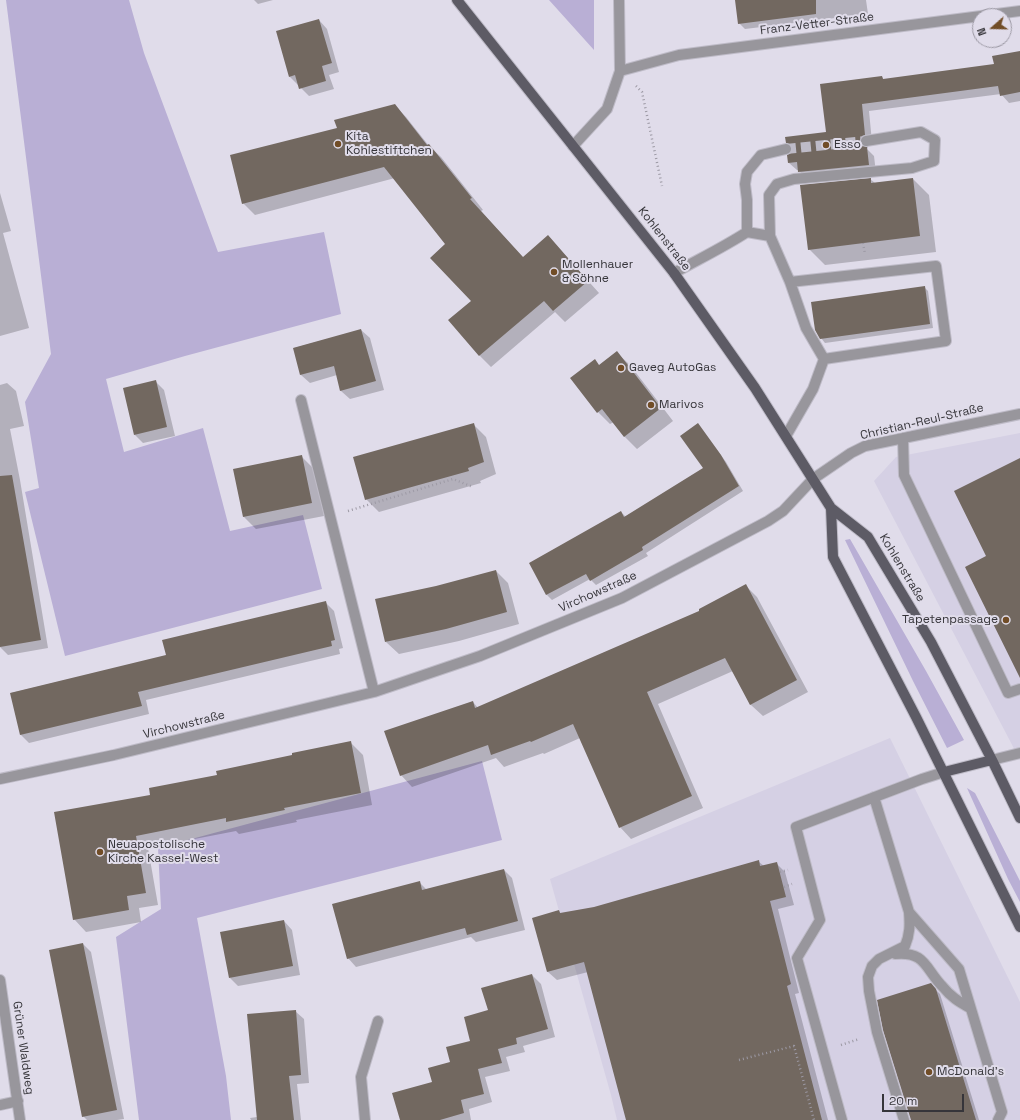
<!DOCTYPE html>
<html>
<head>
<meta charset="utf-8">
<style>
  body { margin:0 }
  #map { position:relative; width:1020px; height:1120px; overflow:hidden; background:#e0dcea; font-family:"Space Grotesk",sans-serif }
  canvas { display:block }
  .north { position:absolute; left:972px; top:8px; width:40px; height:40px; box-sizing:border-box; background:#e0dcea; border:1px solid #9c99a4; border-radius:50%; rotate:250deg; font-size:11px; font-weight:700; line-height:16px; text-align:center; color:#36353a }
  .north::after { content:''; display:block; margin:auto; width:14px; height:18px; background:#714d27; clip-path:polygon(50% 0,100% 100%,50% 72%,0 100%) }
  .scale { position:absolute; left:882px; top:1094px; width:82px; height:18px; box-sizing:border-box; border:2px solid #36353a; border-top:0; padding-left:5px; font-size:12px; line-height:14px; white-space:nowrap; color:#36353a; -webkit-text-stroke:3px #e0dcea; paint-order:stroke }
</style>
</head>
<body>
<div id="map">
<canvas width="1020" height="1120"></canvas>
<div class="north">N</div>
<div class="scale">20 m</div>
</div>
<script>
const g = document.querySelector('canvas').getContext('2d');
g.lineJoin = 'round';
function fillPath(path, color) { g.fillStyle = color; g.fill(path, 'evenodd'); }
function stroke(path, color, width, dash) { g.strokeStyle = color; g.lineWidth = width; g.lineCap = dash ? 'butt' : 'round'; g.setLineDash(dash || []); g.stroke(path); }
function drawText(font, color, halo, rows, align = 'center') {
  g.font = font + ' "Space Grotesk",sans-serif'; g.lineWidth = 4; g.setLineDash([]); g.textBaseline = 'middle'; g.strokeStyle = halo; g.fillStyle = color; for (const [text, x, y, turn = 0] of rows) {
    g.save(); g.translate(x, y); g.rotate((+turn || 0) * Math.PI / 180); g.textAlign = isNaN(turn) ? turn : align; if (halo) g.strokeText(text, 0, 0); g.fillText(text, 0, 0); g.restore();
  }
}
const built = new Path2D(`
  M 1020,433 L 1020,760 L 874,481 L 896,457 Z
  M 890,738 L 1020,1002 L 1020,1120 L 617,1120 L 611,1095 L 550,879 Z`);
const green = new Path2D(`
  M 6,0 L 129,0 L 144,53 L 218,252 L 324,232 L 341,314 L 185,356 L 106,379 L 124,452 L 203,428 L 230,531 L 303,515 L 322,589 L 65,656 L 25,492 L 39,488 L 25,402 L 51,354 Z
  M 549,0 L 594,0 L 594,50 Z
  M 850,539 L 926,671 L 964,740 L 947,748 L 913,681 L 845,540 Z
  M 482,761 L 502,840 L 197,918 L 226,1076 L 231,1120 L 139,1120 L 116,937 L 161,909 L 158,848 Z
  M 967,788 L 975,793 L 1020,881 L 1020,902 L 1008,879 Z`);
const shadow = new Path2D(`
  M 254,0 L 273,0 L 258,4 Z
  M 736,0 L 866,0 L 868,14 L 745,29 L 739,23 Z
  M 319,20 L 327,29 L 339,72 L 329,75 L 334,89 L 309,96 L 290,77 Z
  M 1020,52 L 1020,101 L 1009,103 L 1001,94 L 869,111 L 872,142 L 869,144 L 867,149 L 874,156 L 876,173 L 806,179 L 799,170 L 797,170 L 789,163 L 793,149 L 787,142 L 827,133 L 882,77 L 884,80 L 995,65 Z
  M 395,106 L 406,117 L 429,146 L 441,157 L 483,210 L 481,211 L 523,258 L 548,236 L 599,293 L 565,322 L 555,312 L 491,367 L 480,356 L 472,301 L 447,244 L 395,178 L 255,215 L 243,203 L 338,129 Z
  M 870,179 L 875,183 L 913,179 L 929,195 L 936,252 L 825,265 L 809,249 Z
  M 0,193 L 11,231 L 3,233 L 29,328 L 0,336 Z
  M 924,287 L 928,291 L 933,328 L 825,343 L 821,338 Z
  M 361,330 L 370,338 L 384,390 L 350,399 L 341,391 L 337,375 L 310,383 L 301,375 L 294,348 Z
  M 617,353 L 630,365 L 673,421 L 637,449 L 624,436 L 614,422 L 610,424 L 598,412 L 600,366 Z
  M 156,382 L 164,390 L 175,436 L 143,443 L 135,435 Z
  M 7,383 L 16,391 L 24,426 L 10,429 L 20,480 L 48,648 L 8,655 L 0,647 L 0,385 Z
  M 698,424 L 726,462 L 743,491 L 646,553 L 648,556 L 596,585 L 590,579 L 552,600 L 547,595 L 530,563 L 621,512 L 626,517 L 704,469 Z
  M 474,425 L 486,437 L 496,474 L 480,481 L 481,483 L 379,512 L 366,499 Z
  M 301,456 L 314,469 L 324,516 L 256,529 L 244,517 L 234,470 Z
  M 496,571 L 508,583 L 519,624 L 459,641 L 399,654 L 386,642 Z
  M 745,585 L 757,597 L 808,692 L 763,716 L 751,705 L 733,671 L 658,704 L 703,808 L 631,839 L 620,827 L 580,738 L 544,754 L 543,753 L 504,767 L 496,758 L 412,787 L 401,775 L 473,702 L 478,708 L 701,611 Z
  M 326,603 L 334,611 L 343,648 L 339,649 L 340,654 L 146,700 L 149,714 L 29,743 L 21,735 L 11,693 L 167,656 Z
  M 350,742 L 363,755 L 372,805 L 296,820 L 297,822 L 239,834 L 236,831 L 148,848 L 158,905 L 139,908 L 141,922 L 86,932 L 74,919 L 151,796 L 218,775 Z
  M 759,862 L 764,866 L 776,863 L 785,872 L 794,905 L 778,909 L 799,993 L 795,994 L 828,1120 L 627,1120 L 588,972 L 557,980 L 548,972 L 534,918 L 559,911 L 561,914 L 594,908 Z
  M 504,870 L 512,878 L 525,930 L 476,942 L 471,937 L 356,967 L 348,958 L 419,882 L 427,890 Z
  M 284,921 L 292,930 L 300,975 L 238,986 L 230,978 Z
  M 83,944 L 91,952 L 124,1119 L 117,1120 L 87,1120 L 83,1116 Z
  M 532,975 L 541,984 L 555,1037 L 523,1046 L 525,1052 L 506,1057 L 510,1071 L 485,1077 L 492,1102 L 469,1109 L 471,1120 L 401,1120 L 471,1041 L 489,1011 Z
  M 935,989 L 940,994 L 979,1120 L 912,1120 Z
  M 295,1011 L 304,1019 L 309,1083 L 297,1084 L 301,1120 L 251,1120 L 250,1118 L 257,1117 Z`);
const building = new Path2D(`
  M 735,0 L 816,0 L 816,14 L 738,24 Z
  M 319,19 L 332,63 L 322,66 L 326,81 L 299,89 L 295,75 L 289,77 L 276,31 Z
  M 1020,51 L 1020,92 L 1000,96 L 998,86 L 862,104 L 865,135 L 862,136 L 860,142 L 861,145 L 867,147 L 869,165 L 798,172 L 797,162 L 788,163 L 787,155 L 791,153 L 792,148 L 790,144 L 786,143 L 785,137 L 826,132 L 820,84 L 882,76 L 883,79 L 994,64 L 992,56 Z
  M 395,104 L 427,145 L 429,144 L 472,198 L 470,199 L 523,257 L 548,235 L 588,281 L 553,311 L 544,301 L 479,356 L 448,320 L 471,301 L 430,258 L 445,244 L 384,167 L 242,204 L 230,155 L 337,128 L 334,120 Z
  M 871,178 L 871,183 L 913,178 L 920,236 L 808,250 L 800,185 Z
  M 925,286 L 930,324 L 820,339 L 815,330 L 811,302 Z
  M 361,329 L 376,381 L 340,391 L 334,366 L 300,375 L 293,348 Z
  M 617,351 L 661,408 L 624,437 L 602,409 L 597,413 L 570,378 L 595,359 L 599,365 Z
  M 156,380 L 167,427 L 134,435 L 123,388 Z
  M 474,423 L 484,462 L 468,468 L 469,471 L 365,500 L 353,457 Z
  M 698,423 L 721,455 L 739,486 L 642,547 L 643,550 L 590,581 L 586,574 L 546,595 L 529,563 L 621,511 L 624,517 L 703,468 L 680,436 Z
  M 302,455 L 312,503 L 243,517 L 233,469 Z
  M 1020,458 L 1020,678 L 965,567 L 986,556 L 954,491 Z
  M 12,475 L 41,640 L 0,647 L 0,476 Z
  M 496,570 L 507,612 L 446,629 L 385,642 L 375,599 L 436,586 Z
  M 746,584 L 797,680 L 750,705 L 725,658 L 647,692 L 692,796 L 619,828 L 573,724 L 531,742 L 530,741 L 491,755 L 488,745 L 400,776 L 384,731 L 473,701 L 475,708 L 699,611 L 699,609 Z
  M 326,601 L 335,640 L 331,641 L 332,646 L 138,692 L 142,706 L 20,735 L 10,693 L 166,655 L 162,640 Z
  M 351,741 L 361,793 L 284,808 L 285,810 L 226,822 L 226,818 L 136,836 L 146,893 L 127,896 L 129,910 L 73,920 L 54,812 L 150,795 L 149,788 L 217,775 L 216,771 L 292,755 L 292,753 Z
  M 759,860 L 760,866 L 777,862 L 786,897 L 770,901 L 791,984 L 787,986 L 822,1120 L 626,1120 L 584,962 L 547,972 L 532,918 L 559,910 L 560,913 L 594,907 Z
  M 504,869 L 518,921 L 467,935 L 465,928 L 347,959 L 332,904 L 420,881 L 422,890 Z
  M 284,920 L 293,966 L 229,978 L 220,932 Z
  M 83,943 L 117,1110 L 82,1117 L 49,950 Z
  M 532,974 L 548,1029 L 516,1038 L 517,1044 L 498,1049 L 502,1063 L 478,1069 L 484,1094 L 461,1100 L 464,1113 L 440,1120 L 400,1120 L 392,1093 L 432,1082 L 428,1068 L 450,1062 L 446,1047 L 470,1041 L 464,1017 L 488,1010 L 481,988 Z
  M 931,983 L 936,989 L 976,1120 L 911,1120 L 883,1030 L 877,1000 Z
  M 296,1010 L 301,1075 L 289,1076 L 294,1120 L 257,1120 L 247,1014 Z`);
const minorTunnel = new Path2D(`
  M 786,149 L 866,141`);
const path = new Path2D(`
  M 636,86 L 642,92 L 662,186
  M 863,243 L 865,254
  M 348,511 L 453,479 L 473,487
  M 780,872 L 788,870
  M 784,887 L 792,884
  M 841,1045 L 859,1039
  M 739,1060 L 794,1046 L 814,1120`);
const minor = new Path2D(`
  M 620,71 L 679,55 L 1020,11
  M 573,146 L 607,109 L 620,71 L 619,0
  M 747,232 L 747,200 L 745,184 L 747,172 L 761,155 L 786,149
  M 674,273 C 699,259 724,247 747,232 L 770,236
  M 790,282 L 806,328 L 824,359
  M 824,359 L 946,341 L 936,266 L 790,282 L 770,236 L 769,195 L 777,184 L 794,179 L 912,168 L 934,161 L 935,140 L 921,132 L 866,141
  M 301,400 L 374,692
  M 786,436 L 813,389 L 824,359
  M 903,438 L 904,475 L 1008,693 L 1020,689
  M 992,760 L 1020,753
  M 0,779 L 114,755 L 374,692 L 480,656 L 622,598 L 768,521 L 783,511 L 813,479 L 851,453 L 865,446 L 1020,414
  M 874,797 L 909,912 C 910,925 910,934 905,946 L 879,959 L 872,966 L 868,977 L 869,991 L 877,1032 L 904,1120
  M 909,912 L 959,969 L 1002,1112 L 998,1120
  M 895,954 C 926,951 925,969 943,987 C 951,997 959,1002 970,1008
  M 0,980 L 20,1120
  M 0,1105 L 18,1101
  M 365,1120 L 361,1077 L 378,1021
  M 842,1120 L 797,958 L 820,920 L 796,827 L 922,779 L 944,772`);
const major = new Path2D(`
  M 457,0 L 674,273 L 755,388 L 831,508 L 868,537 L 931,642 L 992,760 L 1020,818
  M 831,508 L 833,557 L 916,717 L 1020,927
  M 944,772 L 992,760`);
const markers = [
  [338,144,4,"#714d27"],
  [826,145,4,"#714d27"],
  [554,272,4,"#714d27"],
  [621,368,4,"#714d27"],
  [651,405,4,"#714d27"],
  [1006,620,4,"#714d27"],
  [100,852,4,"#714d27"],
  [929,1072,4,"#714d27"]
];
const streetNames = [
  ["Franz-Vetter-Straße",817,24,-7],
  ["Kohlenstraße",664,239,52],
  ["Christian-Reul-Straße",922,422,-13],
  ["Kohlenstraße",902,568,59],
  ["Virchowstraße",598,592,-24],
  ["Virchowstraße",184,725,-14],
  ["Grüner Waldweg",23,1048,82]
];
const poiNames = [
  ["Kita",346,137],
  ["Kohlestiftchen",346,151],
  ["Esso",834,145],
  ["Mollenhauer",562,265],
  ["& Söhne",562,279],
  ["Gaveg AutoGas",629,368],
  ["Marivos",659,405],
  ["Tapetenpassage",998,620,"right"],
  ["Neuapostolische",108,845],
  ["Kirche Kassel-West",108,859],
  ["McDonald's",937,1072]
];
fillPath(built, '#d5d0e4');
fillPath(green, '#b9afd5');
fillPath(shadow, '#0003');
fillPath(building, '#726860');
stroke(minorTunnel, '#bebbc7', 10, [10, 5]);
stroke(minor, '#bebbc7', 12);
stroke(major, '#bebbc7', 12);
stroke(path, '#9c99a4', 2.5, [1, 3]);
stroke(minor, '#98969c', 10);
stroke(major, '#5d5b65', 10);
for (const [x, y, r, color] of markers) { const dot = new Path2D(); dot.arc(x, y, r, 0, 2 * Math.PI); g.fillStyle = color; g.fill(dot); stroke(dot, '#e0dcea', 1.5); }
drawText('12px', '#36353a', '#e0dcea', streetNames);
drawText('12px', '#36353a', '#e0dcea', poiNames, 'left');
</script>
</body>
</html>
